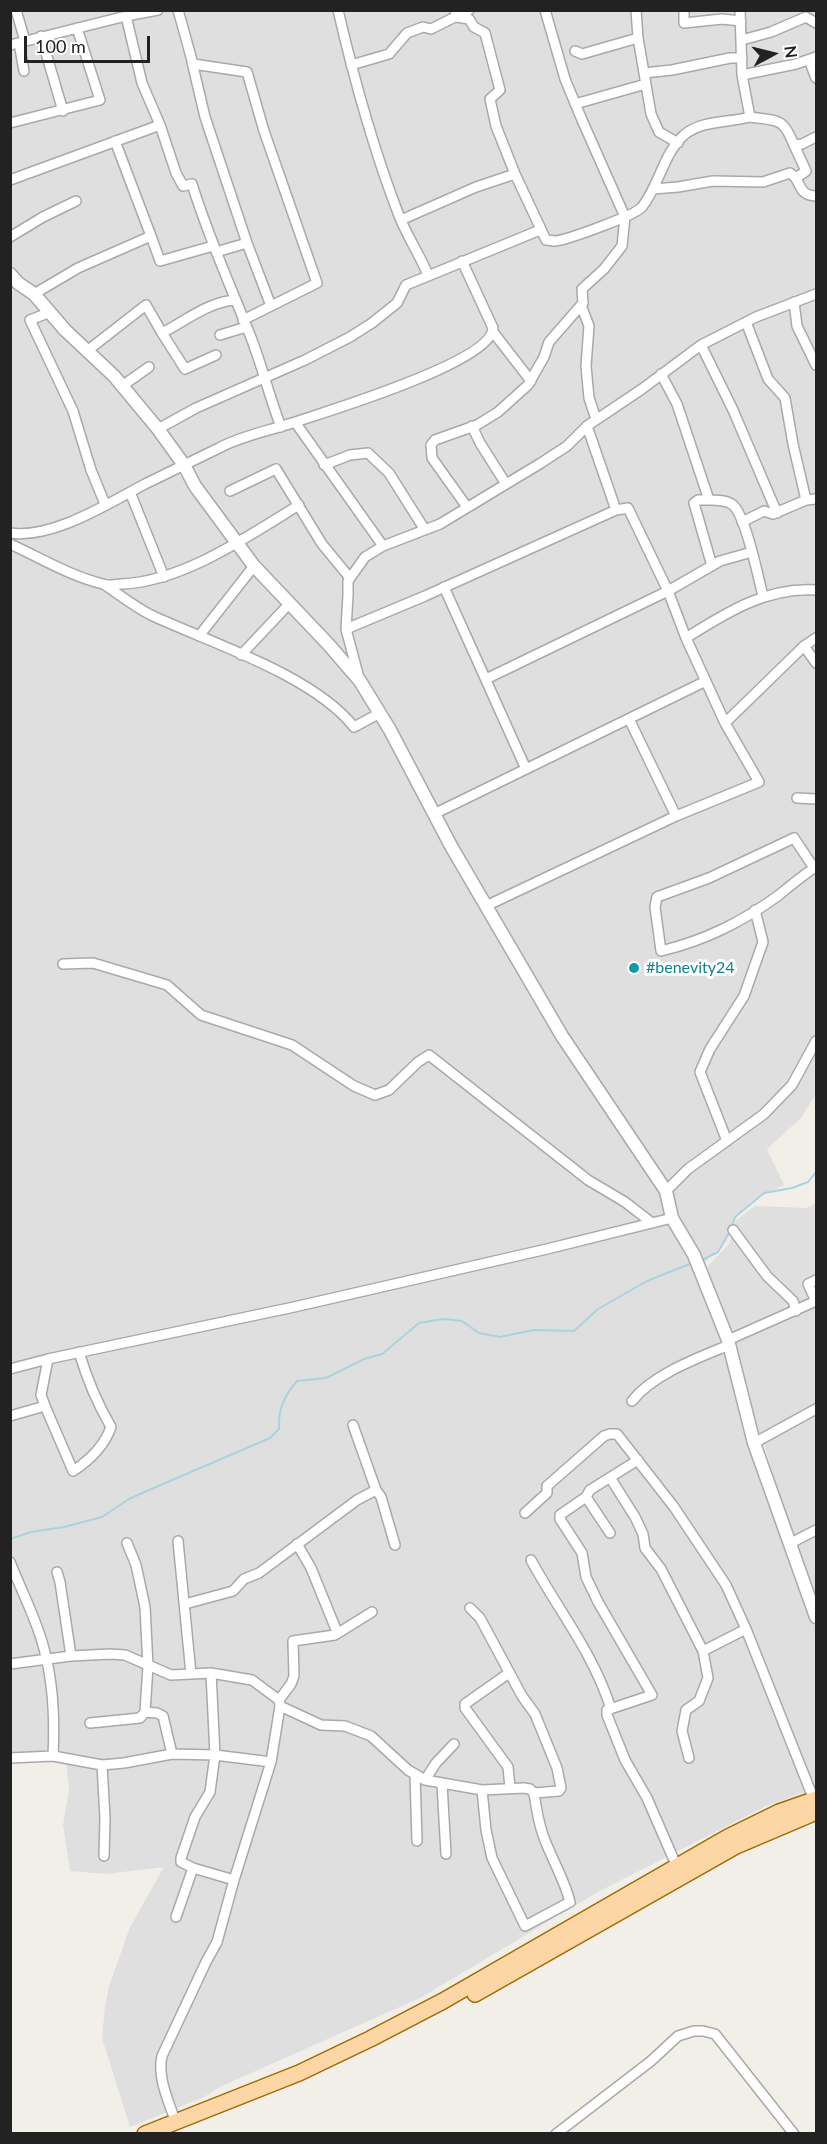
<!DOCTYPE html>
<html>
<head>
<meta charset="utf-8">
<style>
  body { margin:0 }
  #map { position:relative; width:827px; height:2144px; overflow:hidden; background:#f2efe9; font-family:Lato,sans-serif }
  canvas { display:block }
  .frame { position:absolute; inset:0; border:12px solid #222; pointer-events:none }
  .north { position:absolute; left:743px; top:24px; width:60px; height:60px; -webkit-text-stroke:4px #fff; paint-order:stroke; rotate:83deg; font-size:16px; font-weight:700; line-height:24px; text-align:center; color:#222 }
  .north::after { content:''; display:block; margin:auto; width:21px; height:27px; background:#222; clip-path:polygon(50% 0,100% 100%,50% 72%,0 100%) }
  .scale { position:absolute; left:24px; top:36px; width:126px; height:27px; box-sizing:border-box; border:3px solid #222; border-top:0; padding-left:8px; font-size:18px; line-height:21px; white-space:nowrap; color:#222; -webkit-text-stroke:4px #fff; paint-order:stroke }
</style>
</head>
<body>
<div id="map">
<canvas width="827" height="2144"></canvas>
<div class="frame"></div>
<div class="north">N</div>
<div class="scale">100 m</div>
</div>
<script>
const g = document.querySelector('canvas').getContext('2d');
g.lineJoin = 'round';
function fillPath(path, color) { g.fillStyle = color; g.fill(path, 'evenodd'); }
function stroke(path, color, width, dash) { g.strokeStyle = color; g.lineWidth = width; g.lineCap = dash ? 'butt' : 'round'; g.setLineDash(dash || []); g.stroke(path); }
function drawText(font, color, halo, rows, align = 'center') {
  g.font = font + ' Lato,sans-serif'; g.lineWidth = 6; g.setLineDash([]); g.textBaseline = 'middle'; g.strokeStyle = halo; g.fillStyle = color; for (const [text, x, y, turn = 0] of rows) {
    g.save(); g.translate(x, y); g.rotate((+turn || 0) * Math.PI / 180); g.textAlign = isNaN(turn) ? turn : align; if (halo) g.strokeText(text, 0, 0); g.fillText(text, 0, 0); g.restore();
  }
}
const residential = new Path2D(`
  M 11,11 L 816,11 L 816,1094 L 801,1118 L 767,1149 L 784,1185 L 752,1201 L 734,1220 L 726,1242 L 697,1270 L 727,1344 L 816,1623 L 816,1788 L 766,1806 L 598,1892 L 420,1998 L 222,2086 L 204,2097 L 130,2127 L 102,2038 L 105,2006 L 109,1986 L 130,1927 L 164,1867 L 106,1874 L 70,1871 L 63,1825 L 69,1789 L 66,1762 L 11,1754 Z
  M 816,1203 L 816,1612 L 794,1547 L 765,1447 L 743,1389 L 705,1269 L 730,1243 L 735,1221 L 755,1206 L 807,1208 Z`);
const stream = new Path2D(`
  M 732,1226 L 735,1217 L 764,1193 L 792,1188 L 808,1182 L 816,1172
  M 702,1260 L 718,1252 L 730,1231
  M 10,1539 L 31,1532 L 64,1527 L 102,1517 L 129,1499 L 149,1490 L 270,1438 L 279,1429 C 278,1409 284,1396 297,1381 L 326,1378 L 364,1359 L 382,1354 L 419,1323 L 443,1319 L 462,1321 L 479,1333 L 500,1337 L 533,1330 L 574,1331 L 598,1309 L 647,1281 L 692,1263`);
const minor = new Path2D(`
  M 16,10 L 25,41
  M 178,10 L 193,64 L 247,72 L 264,131 L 317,283 L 243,320
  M 338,10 C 354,79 373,148 398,213 C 406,235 419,253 428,275
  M 455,10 L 456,17 L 469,19 L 474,27 L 485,33 L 500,90 L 490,99 L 496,126 L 515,174 L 546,240 C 549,240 552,241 555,241 C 567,240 636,215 642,207 C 659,186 663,154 684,135 C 702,120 727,123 750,117
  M 636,10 L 638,38 L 651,114 L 659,132 L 678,143
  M 684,10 L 684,23 L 722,19 L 741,21
  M 740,10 L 742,75 L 750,117 C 778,121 783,117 794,145 L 802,144 L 816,137
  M 126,16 L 142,83 L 160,125 L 176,173 L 183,186 L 192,184 C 208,236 230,285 250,335 C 262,365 269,396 281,427
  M 41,36 L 63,111
  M 742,40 L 771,32 L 806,17 L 816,23
  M 19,43 L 24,71
  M 10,45 L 126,16 L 158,10
  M 575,51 L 582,54 L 638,38
  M 809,60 L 816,78
  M 192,62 L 205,117 L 247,243 L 216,252
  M 351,65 L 389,54 L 407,33 L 423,27 L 431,29 L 469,10
  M 644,73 L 672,70 L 730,58 L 742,58
  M 742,75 L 796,64 L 816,57
  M 575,104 L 646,84
  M 10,123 L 100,100 L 77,28
  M 115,141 L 151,236
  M 794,145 L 806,171 L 796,178
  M 10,180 L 160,125
  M 653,189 L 678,187 L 713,181 L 763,182 L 790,173 C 803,181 796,195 816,196
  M 401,220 L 476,187 L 515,174
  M 10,237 L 43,217 L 76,201
  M 247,243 L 271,306
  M 34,294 L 78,268 L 151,236 L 160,261 L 213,246
  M 794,302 L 797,326 L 816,365
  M 581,305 L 589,326 L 586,366 L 589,398 L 596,419
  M 48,313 L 30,320 L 73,411 L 91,470 L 105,504
  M 746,322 L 768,379 L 785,398 L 793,444 L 806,500
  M 493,332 L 531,381
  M 162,333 L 185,369 L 216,355
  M 220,335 L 246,327
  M 701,345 L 733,410 L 777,513
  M 87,351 L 146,305 L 162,333 C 185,321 210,301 236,300
  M 661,374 L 677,404 L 709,500 C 717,500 727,500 733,505 C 746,516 758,577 763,596
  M 122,386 L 149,367
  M 295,422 L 383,546
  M 472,426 L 480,443 L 506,484
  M 158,429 L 196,408 L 305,360 L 350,337 L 372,323 L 397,303 L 406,285 L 540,230
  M 324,465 L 350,455 L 368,453 L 389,473 L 425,530
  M 230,491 L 276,469 L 322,544 L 350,578
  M 130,492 L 164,577
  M 709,500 L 698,500 L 694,503 L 712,566
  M 467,507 L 432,458 L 431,445 L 435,440 L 477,425 L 498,412 L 528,385 L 544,357 L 549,342 L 583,303 L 582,289 L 604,269 L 622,246 L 625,217 L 582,120 L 565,79 L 545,10
  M 742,522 L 764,511 L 773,514 L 806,500 L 816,499
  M 10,533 C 53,539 109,503 145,484 C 170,472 194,460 219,448 C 241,436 268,431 292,423 C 325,412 492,362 493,328 L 462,261
  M 10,544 C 41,558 70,576 103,584 C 108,586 115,585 121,584 C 182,582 247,537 299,505
  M 105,585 C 120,595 135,607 151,615 C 211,643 313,675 354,727 L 380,713
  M 444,587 L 526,769
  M 346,629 L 425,596 L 616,510
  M 199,636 L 254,566
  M 686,638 C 727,612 767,587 816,590
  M 804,646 L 816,663
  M 241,655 L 290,603
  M 359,678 L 346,629 L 348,595 L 348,581 L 365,557 L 383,546 L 440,524 L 541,463 L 567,446 L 587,426 L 642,389 L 701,345 L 756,317 L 816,294
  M 486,679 L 668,591 L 720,561 L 752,552
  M 629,719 L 676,816
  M 725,723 L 804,646 L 816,638
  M 797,798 L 816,799
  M 434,814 L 706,681
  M 814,868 L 794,838 L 709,878 L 657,897 L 655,907 L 661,951 C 706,940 742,922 779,895 C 791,885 803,875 816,867
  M 486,906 L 676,816 L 759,782 L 725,723 L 686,638 L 668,591 L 628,508 L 616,510 L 587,426
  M 63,964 L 93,963 L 167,985 L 201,1015 L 292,1045 L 354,1086 L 375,1095 L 389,1090 L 418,1062 L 429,1055 L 588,1180 L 625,1202 L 652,1223
  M 727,1141 L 700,1072 L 710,1049 L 744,996 L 763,942 L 755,910
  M 666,1191 L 688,1169 L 764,1114 L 792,1085 L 816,1041
  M 733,1230 L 767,1276 L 793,1301 L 796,1311
  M 816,1301 L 808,1284 L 816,1280
  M 728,1340 L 816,1301
  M 10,1369 L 48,1359
  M 632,1401 C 653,1374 698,1358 729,1345
  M 45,1406 L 73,1471 C 90,1460 104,1447 111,1427 C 97,1403 87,1379 79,1352
  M 10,1416 L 45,1406 L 41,1395 L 48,1359 L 294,1307 L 547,1249 L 672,1218
  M 353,1425 L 376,1490 L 381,1497 L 395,1545
  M 754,1443 L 816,1409
  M 638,1460 L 590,1490 L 586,1497 L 560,1515 L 560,1519 L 582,1553 L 586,1577 L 598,1602 L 652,1695 L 607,1710 L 607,1715 L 625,1760 L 647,1798 L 677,1867
  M 611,1479 L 635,1517 L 643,1534 L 645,1548 L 661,1569 L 703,1651 L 708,1678 L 699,1701 L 686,1710 L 682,1731 L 689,1758
  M 586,1497 L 610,1533
  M 525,1513 L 547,1493 L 547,1486 L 604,1436 L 610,1434 L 617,1434 L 674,1507 L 726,1585 L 746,1629 L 814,1800
  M 178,1541 L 191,1674
  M 297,1544 L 311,1568 L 337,1632
  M 789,1544 L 816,1530
  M 531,1560 C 558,1610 594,1654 611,1709
  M 10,1562 C 21,1590 35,1616 43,1645 C 53,1680 55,1719 53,1756
  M 57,1572 L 60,1582 L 71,1656
  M 185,1604 L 233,1591 L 244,1579 L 259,1573 L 357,1500 L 376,1490
  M 703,1651 L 746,1629
  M 10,1664 L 71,1656 L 110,1654 L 125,1655 L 171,1675 L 211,1673 L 252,1680 L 279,1700 L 280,1706 L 271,1762 L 234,1880 L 217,1942 L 206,1962 L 162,2056 C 157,2078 169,2102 176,2123
  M 211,1673 L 215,1755 L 210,1792 L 195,1817 L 181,1858 L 181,1862 L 193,1868 L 234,1880
  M 509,1673 L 465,1704 L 465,1708 L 508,1767 L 510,1788
  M 279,1700 L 291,1684 L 294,1676 L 293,1641 L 335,1635 L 372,1612
  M 280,1706 L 321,1725 L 345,1726 L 371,1736 L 408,1770 L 425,1780 L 482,1790 L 524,1788 L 530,1789 L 534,1793 L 559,1791 L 561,1788 L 557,1768 L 535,1714 L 522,1696 L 480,1618 L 470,1608
  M 145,1712 L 157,1713 L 163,1716 L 172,1754
  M 90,1723 L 140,1718 L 145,1712 L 148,1666 L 145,1607 L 136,1565 L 127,1543
  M 10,1758 L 53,1756 L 102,1765 L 124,1763 L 172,1754 L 215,1755 L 271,1762
  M 102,1765 L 105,1818 L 104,1856
  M 415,1774 L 417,1841
  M 425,1780 L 436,1763 L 454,1744
  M 442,1784 L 446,1854
  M 482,1790 L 486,1830 L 492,1858 L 525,1926 L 570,1902 C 564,1878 551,1858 543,1835 C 538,1821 536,1807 534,1793
  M 176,1917 L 193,1868
  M 556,2134 L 651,2061 L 678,2036 L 694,2031 L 703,2031 L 715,2034 L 794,2134`);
const tertiary = new Path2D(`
  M 10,274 L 18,283 L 34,294 L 65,330 L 114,376 L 158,429 L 184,465 L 195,486 L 254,566 L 329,645 L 360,681 L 390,730 L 451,846 L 562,1036 L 666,1191 L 672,1218 L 694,1255 L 728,1340 L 754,1443 L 816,1617`);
const primary = new Path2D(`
  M 475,1994 L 736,1846 L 816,1812
  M 145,2134 L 299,2073 L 370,2039 L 443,2001 L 728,1837 L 779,1812 L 816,1799`);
const markers = [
  [634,968,6,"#0f9aa8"]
];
const cultureNames = [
  ["#benevity24",646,968]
];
fillPath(residential, '#e0dfdf');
stroke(stream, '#aad3df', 2);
stroke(minor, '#a9a9a9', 12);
stroke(tertiary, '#a9a9a9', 15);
stroke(primary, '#a06b00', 18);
stroke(minor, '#fff', 9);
stroke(tertiary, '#fff', 12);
stroke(primary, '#fcd6a4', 15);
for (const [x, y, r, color] of markers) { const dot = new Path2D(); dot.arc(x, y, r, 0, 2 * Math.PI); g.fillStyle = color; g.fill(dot); stroke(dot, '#fff', 2); }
drawText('16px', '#0d838f', '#fff', cultureNames, 'left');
</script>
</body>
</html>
